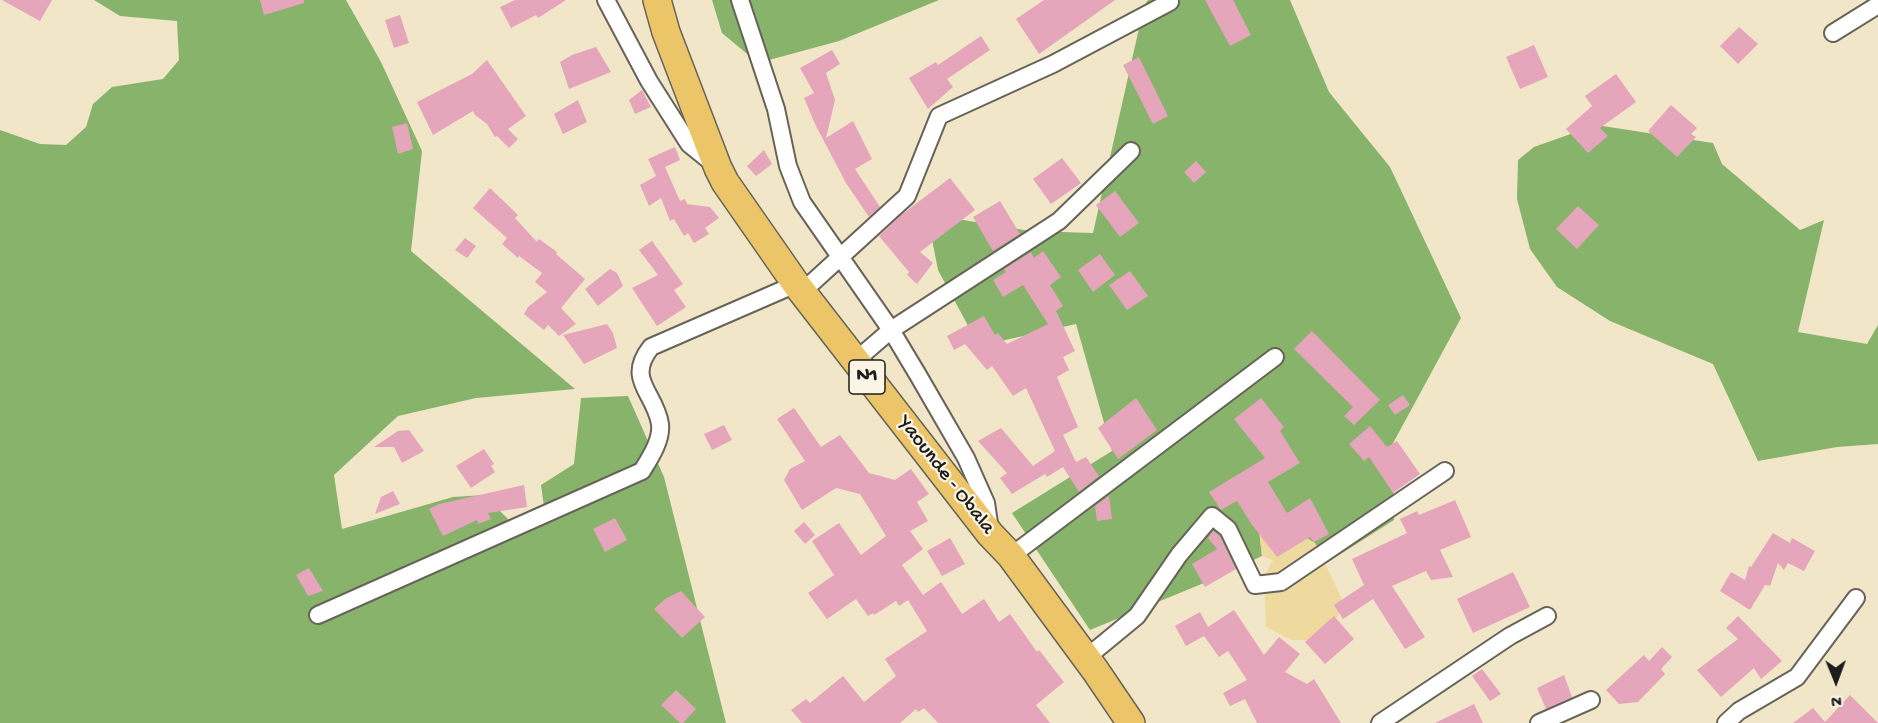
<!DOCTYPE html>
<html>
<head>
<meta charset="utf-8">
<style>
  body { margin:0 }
  #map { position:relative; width:1878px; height:723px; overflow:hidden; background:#f2e6c9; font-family:"Gochi Hand",sans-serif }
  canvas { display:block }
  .north { position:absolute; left:1806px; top:651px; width:60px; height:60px; -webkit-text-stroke:4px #fcf5e5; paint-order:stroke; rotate:179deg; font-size:16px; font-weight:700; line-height:24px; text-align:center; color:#1c1c1c }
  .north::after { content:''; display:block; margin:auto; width:21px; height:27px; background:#1c1c1c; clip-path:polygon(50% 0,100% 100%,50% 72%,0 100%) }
</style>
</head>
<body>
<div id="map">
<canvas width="1878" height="723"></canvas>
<div class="north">N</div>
</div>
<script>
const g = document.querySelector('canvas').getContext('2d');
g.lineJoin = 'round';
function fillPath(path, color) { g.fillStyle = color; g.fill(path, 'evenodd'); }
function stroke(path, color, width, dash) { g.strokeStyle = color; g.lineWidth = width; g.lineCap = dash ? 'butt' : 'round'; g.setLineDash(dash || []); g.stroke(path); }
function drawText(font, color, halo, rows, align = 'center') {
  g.font = font + ' "Gochi Hand",sans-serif'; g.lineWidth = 4.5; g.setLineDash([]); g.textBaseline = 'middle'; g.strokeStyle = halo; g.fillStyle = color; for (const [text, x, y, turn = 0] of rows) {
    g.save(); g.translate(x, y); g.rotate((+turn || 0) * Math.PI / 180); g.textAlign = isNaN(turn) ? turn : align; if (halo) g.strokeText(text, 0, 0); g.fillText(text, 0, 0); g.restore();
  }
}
const forest = new Path2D(`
  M 94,0 L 346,0 L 381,62 L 422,151 L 411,251 L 575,389 L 476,398 L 398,416 L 334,475 L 342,529 L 453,497 L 484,495 L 512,523 L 545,514 L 541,485 L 574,464 L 581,398 L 628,396 L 664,477 L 726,723 L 0,723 L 0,130 L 40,144 L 66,145 L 86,127 L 93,104 L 112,87 L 163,79 L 179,60 L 177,21 L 120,16 Z
  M 712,0 L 939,0 L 839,41 L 758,63 L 722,33 Z
  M 1148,0 L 1290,0 L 1329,92 L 1390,167 L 1461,318 L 1392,445 L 1394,520 L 1325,564 L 1315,543 L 1258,521 L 1262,556 L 1216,578 L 1090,630 L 1012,513 L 1112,451 L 1076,324 L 979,346 L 938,270 L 927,214 L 1030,231 L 1093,233 L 1144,6 Z
  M 1596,125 L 1713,143 L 1722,164 L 1800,230 L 1824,220 L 1798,332 L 1867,344 L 1878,325 L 1878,444 L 1837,447 L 1758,461 L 1713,364 L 1610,321 L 1557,287 L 1530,249 L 1517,199 L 1518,160 L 1534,147 Z`);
const sand = new Path2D(`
  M 1273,516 L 1315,543 L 1345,605 L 1323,640 L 1292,640 L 1266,627 L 1264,577 L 1273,560 L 1262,556 L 1258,521 Z`);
const building = new Path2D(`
  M 2,0 L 52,0 L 40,21 Z
  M 260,0 L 304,0 L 304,3 L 264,15 Z
  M 515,0 L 566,0 L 538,18 L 536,15 L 511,28 L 500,7 Z
  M 1044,0 L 1115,0 L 1039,54 L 1016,19 Z
  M 1205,0 L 1233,0 L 1251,35 L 1230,46 Z
  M 400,15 L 409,43 L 394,48 L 385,20 Z
  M 1739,27 L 1758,44 L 1738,64 L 1720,46 Z
  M 981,36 L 990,50 L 947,79 L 953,87 L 928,109 L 909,78 L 936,62 L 938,65 Z
  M 1534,45 L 1548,77 L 1520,89 L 1506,57 Z
  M 596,47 L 611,72 L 569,89 L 560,62 L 572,55 Z
  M 832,50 L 840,64 L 826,73 L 835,100 L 826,138 L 853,121 L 872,159 L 855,169 L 880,207 L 869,217 L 846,183 L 816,126 L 804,98 L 814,93 L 800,68 Z
  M 1139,57 L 1168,116 L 1153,124 L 1123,65 Z
  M 487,60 L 526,116 L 508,129 L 518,139 L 509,148 L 497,136 L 495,137 L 487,124 L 475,115 L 473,111 L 433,135 L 417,102 L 472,74 Z
  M 1616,74 L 1636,102 L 1600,128 L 1608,136 L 1588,153 L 1566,129 L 1592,106 L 1585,96 Z
  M 642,90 L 651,107 L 635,114 L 629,100 Z
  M 578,100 L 587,122 L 563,134 L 554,114 Z
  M 1671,105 L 1697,128 L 1691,134 L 1696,137 L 1677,157 L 1648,131 Z
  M 407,123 L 413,149 L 398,154 L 392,127 Z
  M 675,147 L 680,160 L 665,167 L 680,201 L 685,199 L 687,204 L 710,207 L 719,218 L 705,228 L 709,234 L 694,243 L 688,233 L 684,236 L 674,219 L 670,221 L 661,198 L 649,206 L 640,185 L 656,176 L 648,159 Z
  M 764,150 L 772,164 L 756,176 L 747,166 Z
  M 1062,158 L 1081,183 L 1051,204 L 1033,179 Z
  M 1196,161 L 1206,172 L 1194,183 L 1184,172 Z
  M 950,178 L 975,210 L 920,252 L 933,263 L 917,284 L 907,275 L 909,272 L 879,236 L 901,215 Z
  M 490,188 L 518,215 L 515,218 L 537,242 L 539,239 L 557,252 L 556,254 L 585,279 L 561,308 L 576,324 L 559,336 L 548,325 L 544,330 L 524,314 L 528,307 L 547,292 L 535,282 L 542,273 L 519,256 L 518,258 L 502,244 L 507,238 L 473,208 Z
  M 1115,191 L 1139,223 L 1120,237 L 1096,205 Z
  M 1000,201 L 1020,234 L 993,251 L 973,217 Z
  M 1578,206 L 1599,225 L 1577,249 L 1556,229 Z
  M 465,238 L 476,246 L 467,258 L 455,250 Z
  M 652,241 L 683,284 L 674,290 L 686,307 L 657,326 L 632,288 L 658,275 L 639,250 Z
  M 1043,251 L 1061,277 L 1050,285 L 1063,306 L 1056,311 L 1075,351 L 1063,357 L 1069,370 L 1057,377 L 1078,427 L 1063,435 L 1076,462 L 1086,457 L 1099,476 L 1079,492 L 1063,467 L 1047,477 L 1045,474 L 1012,494 L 1000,478 L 1007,473 L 978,441 L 1001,428 L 1033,466 L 1055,451 L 1026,388 L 1013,396 L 992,366 L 987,370 L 965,344 L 954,350 L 947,336 L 984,316 L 995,335 L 998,333 L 1007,344 L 1048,324 L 1023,285 L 1003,297 L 993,280 L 1006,272 L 1004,269 L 1031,252 L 1034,258 Z
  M 1100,254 L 1115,275 L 1093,292 L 1078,270 Z
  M 610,269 L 617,273 L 623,286 L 598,306 L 585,289 Z
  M 1130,271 L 1148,296 L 1127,310 L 1109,285 Z
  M 607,324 L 613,333 L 617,348 L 584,364 L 563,335 Z
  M 1312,331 L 1380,400 L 1354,425 L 1344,416 L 1353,407 L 1294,349 Z
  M 1403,395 L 1410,405 L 1395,415 L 1388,405 Z
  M 1136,398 L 1157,430 L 1118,459 L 1098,428 Z
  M 1261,398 L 1284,427 L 1280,431 L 1300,463 L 1268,482 L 1287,513 L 1310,498 L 1329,534 L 1314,542 L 1310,537 L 1277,557 L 1252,525 L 1237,501 L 1221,510 L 1209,492 L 1265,458 L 1234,419 Z
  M 794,408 L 821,447 L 840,435 L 869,473 L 895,480 L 911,469 L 929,494 L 917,502 L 928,521 L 910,531 L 923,549 L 902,565 L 923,595 L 941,582 L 962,614 L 984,599 L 999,622 L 1010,614 L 1037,652 L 1039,650 L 1064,682 L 1036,705 L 1050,723 L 938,723 L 924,708 L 918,712 L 916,709 L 900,723 L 802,723 L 791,710 L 806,699 L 810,703 L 843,676 L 864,702 L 896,676 L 885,659 L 927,631 L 908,600 L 899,606 L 896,601 L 874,615 L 873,613 L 868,616 L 856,599 L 827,619 L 808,593 L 834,575 L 812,541 L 839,523 L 861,555 L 886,536 L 860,494 L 836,488 L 802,510 L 784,480 L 790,469 L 805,461 L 777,419 Z
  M 724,425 L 732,440 L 712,450 L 704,434 Z
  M 1370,426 L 1387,447 L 1397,441 L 1420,474 L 1393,493 L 1369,457 L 1364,461 L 1349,444 Z
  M 409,430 L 424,451 L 402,463 L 394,447 L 374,447 L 398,431 Z
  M 484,449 L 494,464 L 491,466 L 495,472 L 471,488 L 456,466 Z
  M 524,485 L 527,507 L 488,513 L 491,519 L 478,524 L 477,520 L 443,536 L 429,509 L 439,504 Z
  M 393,491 L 400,504 L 375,514 L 381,497 Z
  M 1109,496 L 1112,519 L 1097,521 L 1095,506 Z
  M 1455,500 L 1471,537 L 1440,550 L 1453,577 L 1431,580 L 1426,571 L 1392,586 L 1425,637 L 1405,649 L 1373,599 L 1343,619 L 1334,605 L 1364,585 L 1352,559 L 1407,533 L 1400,519 L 1417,511 L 1419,515 Z
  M 615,518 L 627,540 L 605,552 L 593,529 Z
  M 804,522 L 815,535 L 805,544 L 794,531 Z
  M 1213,531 L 1220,536 L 1236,569 L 1205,587 L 1192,564 L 1217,549 L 1208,538 Z
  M 1773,533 L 1790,543 L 1792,538 L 1815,551 L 1804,571 L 1788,563 L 1784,570 L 1778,563 L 1770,586 L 1765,585 L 1750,610 L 1720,591 L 1731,572 L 1745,580 L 1749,566 L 1751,567 Z
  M 950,538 L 965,564 L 942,576 L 927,551 Z
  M 309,568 L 323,591 L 308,596 L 296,575 Z
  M 1513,572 L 1530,607 L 1473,633 L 1457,599 Z
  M 681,591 L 705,617 L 682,638 L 654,609 L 665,599 Z
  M 1234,610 L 1264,655 L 1279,637 L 1300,654 L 1285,672 L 1307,684 L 1314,679 L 1341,723 L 1257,723 L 1245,699 L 1230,706 L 1223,693 L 1247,680 L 1228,651 L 1219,657 L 1204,636 L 1186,646 L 1175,626 L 1200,612 L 1208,627 Z
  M 1334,616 L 1354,639 L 1325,664 L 1305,642 Z
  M 1738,616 L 1782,661 L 1761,679 L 1754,668 L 1721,697 L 1697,670 L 1738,639 L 1726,628 Z
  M 1662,647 L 1672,657 L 1661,669 L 1665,674 L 1638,702 L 1619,704 L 1606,690 L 1644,655 L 1649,661 Z
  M 1482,669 L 1501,694 L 1490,701 L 1472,676 Z
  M 1564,675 L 1572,697 L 1546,709 L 1537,688 Z
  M 676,690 L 696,709 L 683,723 L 680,723 L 661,705 Z
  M 1850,695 L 1878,723 L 1793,723 L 1813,708 L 1825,722 Z
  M 1474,704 L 1483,723 L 1435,723 Z`);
const minor = new Path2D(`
  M 606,0 L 649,81 L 689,144 L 715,165
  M 740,0 L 776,109 L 788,166 L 802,202 L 891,330 L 918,375 L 966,458 L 986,503 L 990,530
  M 1833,33 L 1878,5
  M 802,292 L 907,196 L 939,116 L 1053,64 L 1170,2
  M 855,361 L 891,330 L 1059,221 L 1131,151
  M 1011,556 L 1275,357
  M 318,615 L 642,471 C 650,458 662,440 660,424 C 655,392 625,380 651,347 L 796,284
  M 1086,658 L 1137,616 L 1179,555 L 1212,516 L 1228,529 L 1255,585 L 1281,582 L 1445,471
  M 1380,723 L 1510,636 L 1547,616
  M 1539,723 L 1591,700
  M 1726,723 L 1739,711 L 1797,677 L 1856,598`);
const trunk = new Path2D(`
  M 657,0 L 666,32 L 718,168 L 725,182 L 796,284 L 990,534 L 1011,556 L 1095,670 L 1131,723`);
const shields = [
  [867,377,36]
];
const shieldNames = [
  ["N1",867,377]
];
const streetNames = [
  ["Yaounde - Obala",945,476,52]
];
fillPath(forest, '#87b36b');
fillPath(sand, '#eeda9e');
fillPath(building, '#e5a5bb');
stroke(minor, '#676359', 20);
stroke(trunk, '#676359', 30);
stroke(minor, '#fff', 16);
stroke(trunk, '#edc569', 27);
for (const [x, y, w] of shields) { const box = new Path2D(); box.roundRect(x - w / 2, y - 17, w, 34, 4.5); g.fillStyle = '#fcf5e5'; g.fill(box); stroke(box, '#1c1c1c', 1.5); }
drawText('bold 20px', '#1c1c1c', null, shieldNames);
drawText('21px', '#1c1c1c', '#fcf5e5', streetNames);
</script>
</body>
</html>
